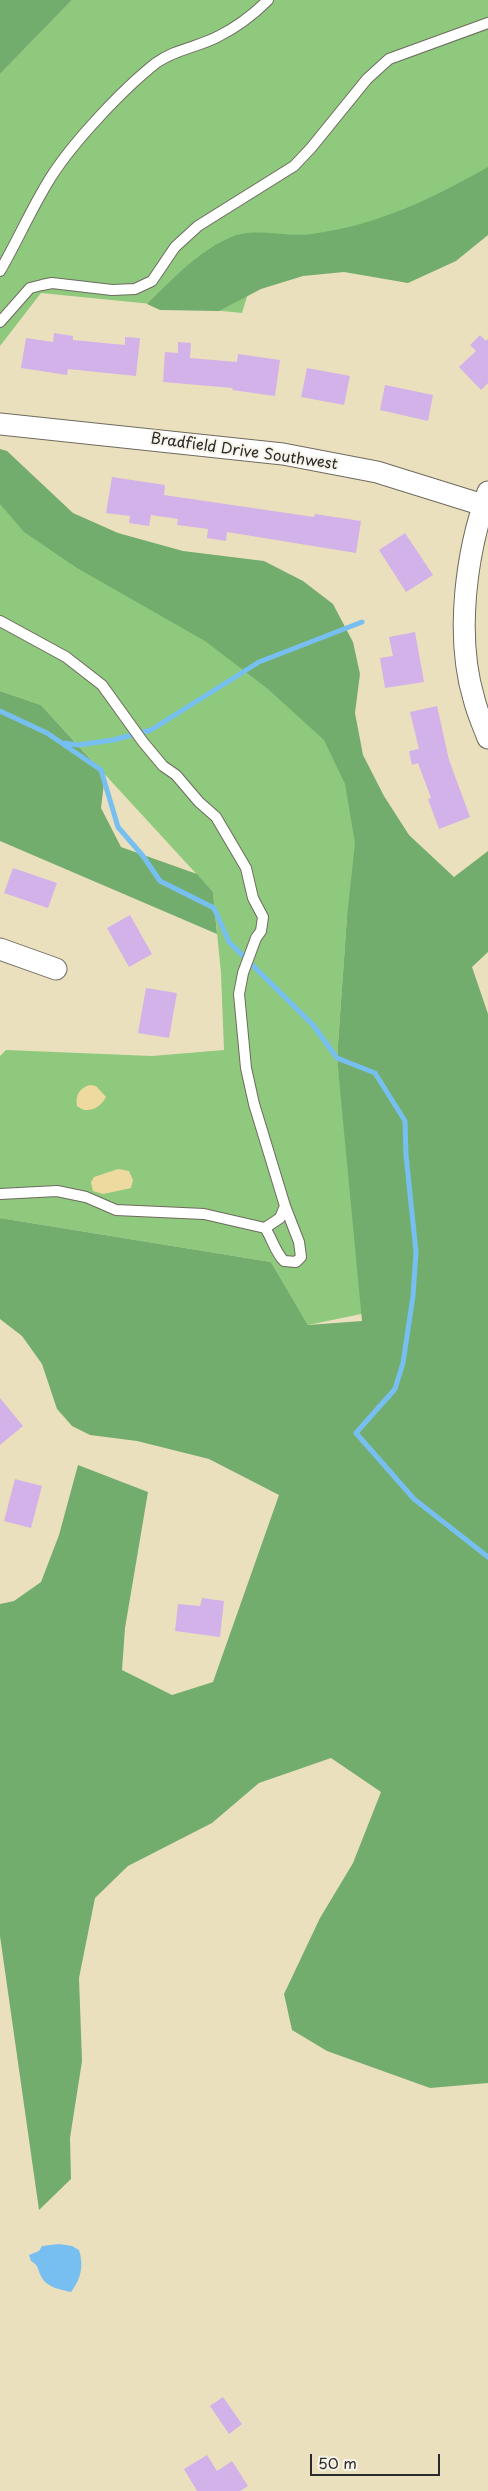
<!DOCTYPE html>
<html>
<head>
<meta charset="utf-8">
<style>
  body { margin:0 }
  #map { position:relative; width:488px; height:2491px; overflow:hidden; background:#ebe0bd; font-family:"Playpen Sans",sans-serif }
  canvas { display:block }
  .scale { position:absolute; left:310px; top:2454px; width:130px; height:22px; box-sizing:border-box; border:2px solid #2b2b2b; border-top:0; padding-left:6px; font-size:15px; line-height:18px; white-space:nowrap; color:#2b2b2b; -webkit-text-stroke:4px #f7f3e8; paint-order:stroke }
</style>
</head>
<body>
<div id="map">
<canvas width="488" height="2491"></canvas>
<div class="scale">50 m</div>
</div>
<script>
const g = document.querySelector('canvas').getContext('2d');
g.lineJoin = 'round';
function fillPath(path, color) { g.fillStyle = color; g.fill(path, 'evenodd'); }
function stroke(path, color, width, dash) { g.strokeStyle = color; g.lineWidth = width; g.lineCap = dash ? 'butt' : 'round'; g.setLineDash(dash || []); g.stroke(path); }
function drawText(font, color, halo, rows, align = 'center') {
  g.font = font + ' "Playpen Sans",sans-serif'; g.lineWidth = 4; g.setLineDash([]); g.textBaseline = 'middle'; g.strokeStyle = halo; g.fillStyle = color; for (const [text, x, y, turn = 0] of rows) {
    g.save(); g.translate(x, y); g.rotate((+turn || 0) * Math.PI / 180); g.textAlign = isNaN(turn) ? turn : align; if (halo) g.strokeText(text, 0, 0); g.fillText(text, 0, 0); g.restore();
  }
}
const green = new Path2D(`
  M 72,0 L 488,0 L 488,177 L 391,227 L 258,261 L 242,313 L 41,293 L 0,346 L 0,74 Z
  M 0,502 L 170,591 L 345,739 L 387,875 L 347,917 L 337,1058 L 366,1313 L 308,1325 L 271,1262 L 0,1218 L 0,1056 L 6,1050 L 152,1056 L 224,1050 L 221,973 L 213,892 L 41,705 L 0,691 Z`);
const forest = new Path2D(`
  M 0,0 L 72,0 L 0,74 Z
  M 488,167 L 488,235 L 456,261 L 408,283 L 344,272 L 303,276 L 261,289 L 219,311 L 160,310 L 147,304 C 173,279 196,253 229,238 C 254,226 286,238 312,234 C 378,225 431,199 488,167 Z
  M 0,449 L 7,451 L 73,513 L 118,533 L 183,551 L 264,561 L 303,581 L 333,604 L 353,642 L 360,674 L 355,713 L 363,755 L 384,796 L 409,835 L 454,877 L 488,851 L 488,952 L 472,967 L 488,1014 L 488,2083 L 430,2088 L 327,2051 L 292,2030 L 284,1994 L 320,1918 L 353,1863 L 381,1792 L 331,1758 L 259,1783 L 212,1823 L 128,1866 L 95,1898 L 79,1978 L 82,2061 L 70,2138 L 71,2179 L 39,2210 L 0,1936 L 0,1604 L 14,1601 L 41,1582 L 59,1535 L 78,1465 L 148,1492 L 125,1628 L 122,1670 L 172,1695 L 213,1682 L 279,1495 L 209,1459 L 137,1441 L 90,1435 L 72,1426 L 57,1409 L 42,1364 L 22,1336 L 0,1319 L 0,1218 L 271,1262 L 308,1325 L 362,1321 L 337,1058 L 347,917 L 355,843 L 345,784 L 324,740 L 268,689 L 205,641 L 77,568 L 24,532 L 0,504 Z
  M 0,691 L 41,705 L 105,775 L 101,808 L 121,847 L 197,874 L 213,892 L 217,934 L 0,841 Z`);
const sand = new Path2D(`
  M 90,1085 L 96,1086 L 106,1097 C 100,1108 88,1115 77,1106 C 75,1096 79,1088 90,1085 Z
  M 118,1169 L 129,1171 L 133,1180 L 131,1188 L 103,1194 L 93,1191 L 91,1182 L 94,1177 Z`);
const water = new Path2D(`
  M 59,2244 L 72,2246 L 79,2250 C 84,2266 81,2279 71,2292 C 58,2289 45,2287 40,2274 C 37,2267 38,2265 31,2261 L 29,2255 L 39,2251 L 42,2246 Z`);
const stream = new Path2D(`
  M 0,711 L 47,733 L 101,770 L 118,827 L 143,856 L 160,881 L 214,908 L 229,942 L 313,1025 L 337,1058 L 375,1073 L 405,1121 L 406,1155 L 416,1252 L 413,1296 L 403,1363 L 395,1389 L 356,1433 L 414,1499 L 488,1557
  M 64,743 L 78,745 L 113,740 L 151,730 L 259,662 L 362,622`);
const building = new Path2D(`
  M 54,333 L 73,336 L 73,340 L 125,345 L 125,337 L 140,338 L 136,376 L 68,369 L 67,375 L 21,368 L 26,338 L 53,342 Z
  M 480,335 L 486,341 L 488,339 L 488,383 L 481,390 L 459,367 L 476,351 L 470,345 Z
  M 178,342 L 191,343 L 190,358 L 237,362 L 238,354 L 280,360 L 275,396 L 232,390 L 233,388 L 163,382 L 165,352 L 178,353 Z
  M 307,368 L 350,376 L 344,405 L 301,397 Z
  M 385,385 L 433,395 L 428,421 L 380,410 Z
  M 112,477 L 165,485 L 164,495 L 314,517 L 315,514 L 361,521 L 356,553 L 227,532 L 226,541 L 207,538 L 208,529 L 177,525 L 178,519 L 151,515 L 149,526 L 129,523 L 130,516 L 106,513 Z
  M 405,533 L 433,575 L 406,592 L 379,550 Z
  M 415,632 L 424,682 L 385,688 L 380,658 L 393,656 L 389,637 Z
  M 437,706 L 449,760 L 470,817 L 439,829 L 428,799 L 431,798 L 418,763 L 412,765 L 409,751 L 419,749 L 410,712 Z
  M 13,868 L 57,883 L 48,908 L 4,893 Z
  M 130,915 L 152,954 L 129,967 L 107,928 Z
  M 146,988 L 177,993 L 169,1038 L 138,1033 Z
  M 0,1398 L 23,1426 L 0,1445 Z
  M 15,1479 L 42,1486 L 31,1528 L 4,1521 Z
  M 202,1598 L 224,1601 L 220,1637 L 175,1631 L 178,1604 L 200,1606 Z
  M 223,2397 L 242,2424 L 229,2434 L 210,2406 Z
  M 207,2455 L 217,2471 L 232,2461 L 248,2486 L 240,2491 L 197,2491 L 184,2469 Z`);
const service = new Path2D(`
  M 0,271 C 18,240 32,207 51,177 C 74,141 123,89 156,63 C 175,49 199,47 219,36 C 237,27 254,14 268,0
  M 0,322 L 30,288 L 42,285 L 52,283 L 112,290 L 135,289 L 152,281 L 175,247 L 198,226 L 294,166 L 311,148 L 367,79 L 389,59 L 488,23
  M 0,621 L 66,657 L 102,685 L 143,742 L 163,766 L 176,775 L 199,802 L 216,817 L 246,868 L 253,898 L 263,917 L 261,931 L 256,938 L 243,973 L 239,994 L 246,1068 L 254,1104 L 285,1206 L 280,1218 L 265,1228 L 204,1214 L 116,1210 L 86,1197 L 57,1191 L 0,1194
  M 265,1228 C 272,1238 275,1252 284,1261 L 296,1262 L 301,1257 L 299,1242 L 285,1206`);
const minor = new Path2D(`
  M 0,424 L 283,454 L 377,472 L 483,505
  M 488,492 C 466,552 455,636 474,699 C 477,712 483,725 488,738
  M 0,949 L 56,969`);
const streetNames = [
  ["Bradfield Drive Southwest",244,452,8]
];
fillPath(green, '#8fc97e');
fillPath(forest, '#73ad6d');
fillPath(sand, '#eeda9e');
fillPath(water, '#77bff0');
stroke(stream, '#77bff0', 5);
fillPath(building, '#d3b1e9');
stroke(service, '#6e6a5e', 12);
stroke(minor, '#6e6a5e', 23);
stroke(service, '#fff', 10);
stroke(minor, '#fff', 21);
drawText('15px', '#2b2b2b', '#f7f3e8', streetNames);
</script>
</body>
</html>
